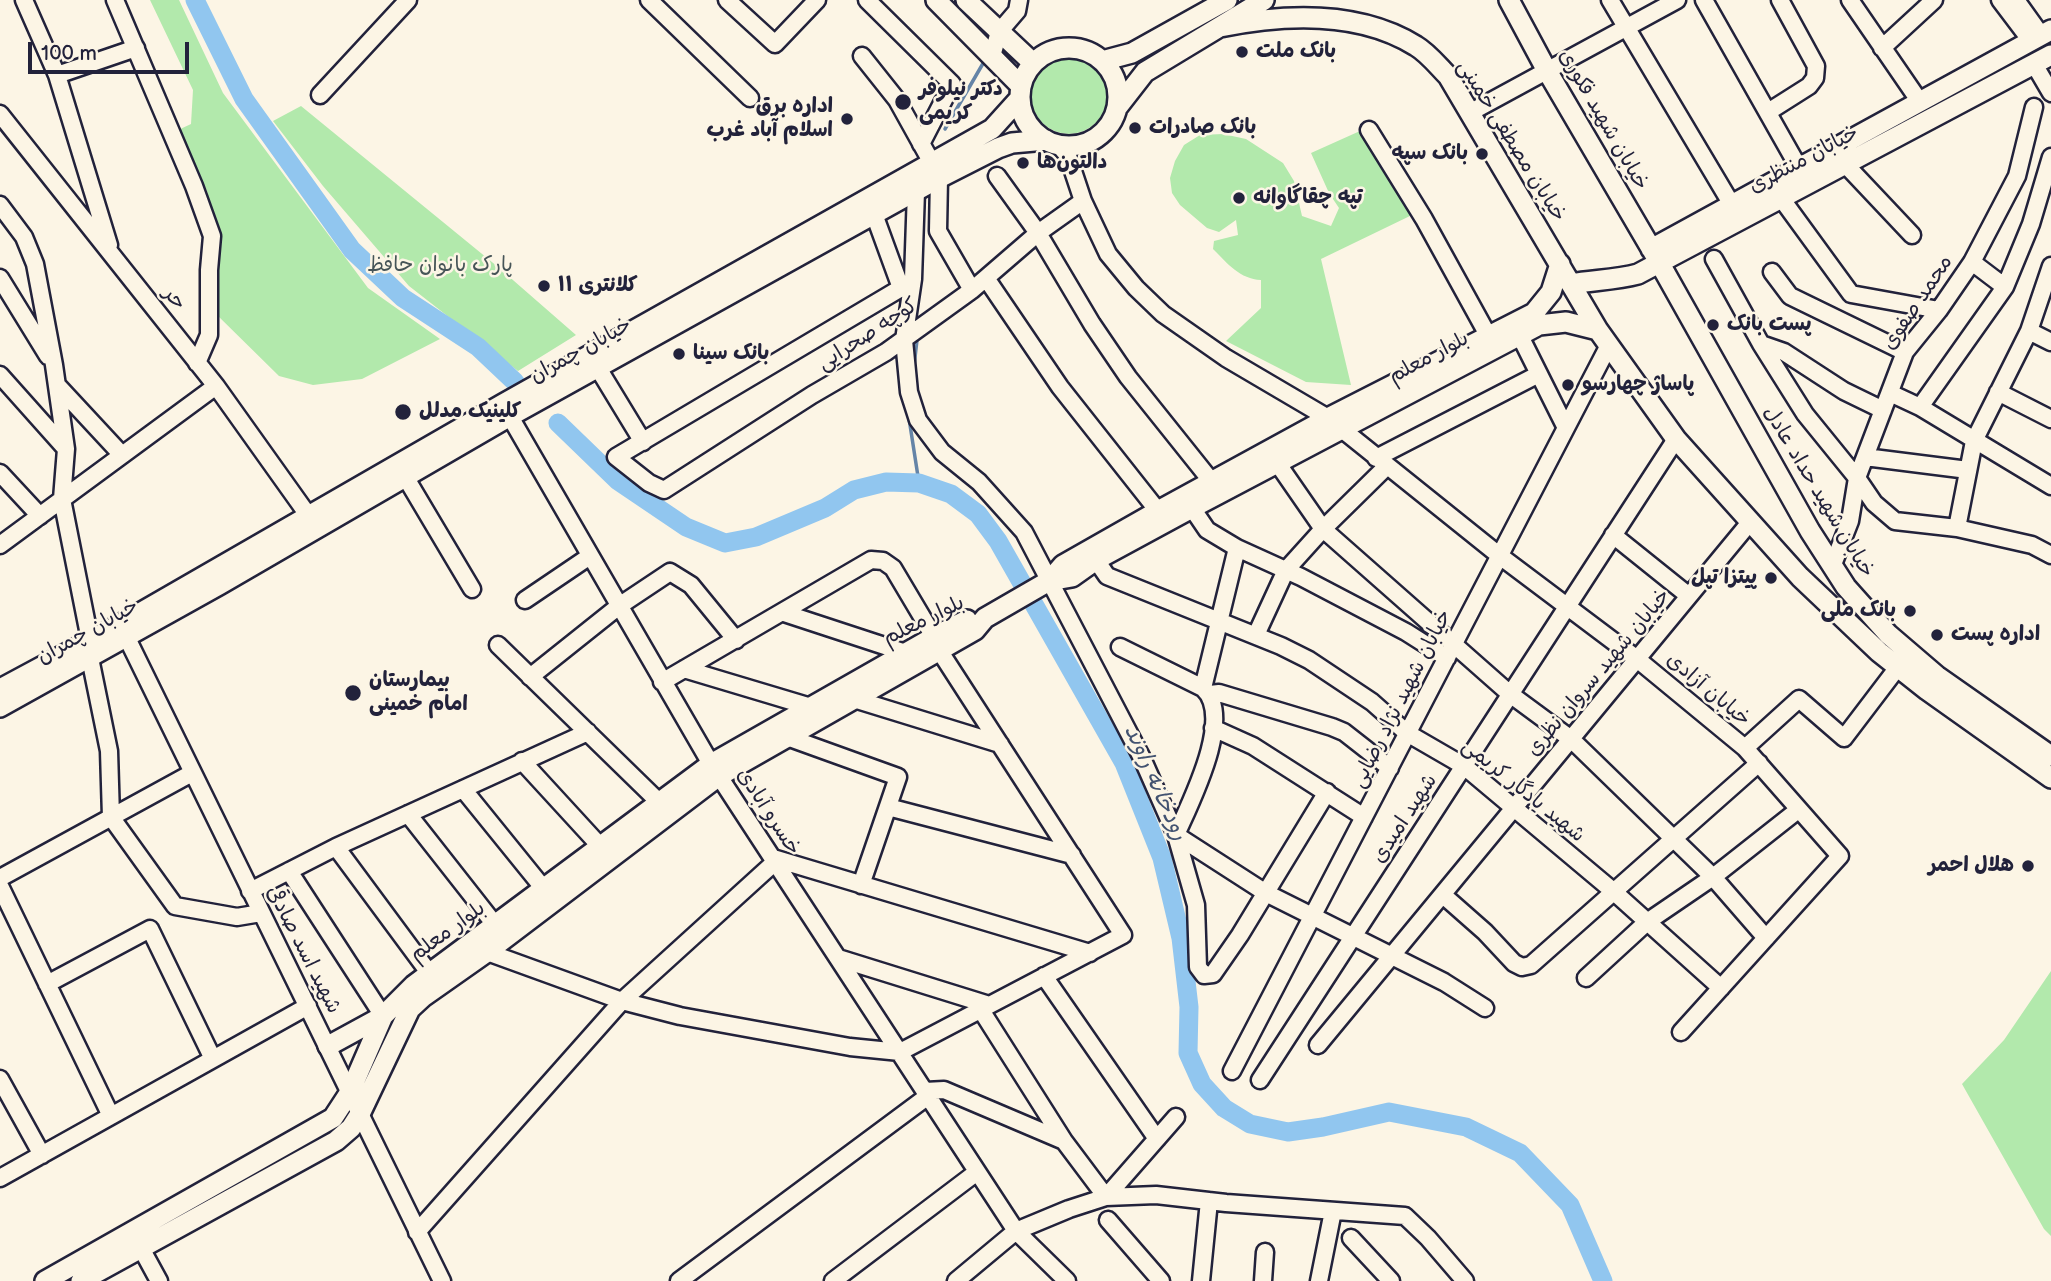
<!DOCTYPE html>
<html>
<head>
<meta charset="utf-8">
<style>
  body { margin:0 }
  #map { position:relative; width:2051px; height:1281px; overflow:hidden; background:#fcf5e5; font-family:"Balsamiq Sans",sans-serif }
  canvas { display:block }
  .scale { position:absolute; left:28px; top:42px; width:161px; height:32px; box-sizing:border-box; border:4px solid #22223b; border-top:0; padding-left:9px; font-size:21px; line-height:24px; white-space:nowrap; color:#22223b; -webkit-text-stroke:5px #fcf5e5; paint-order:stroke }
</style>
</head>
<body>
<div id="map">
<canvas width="2051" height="1281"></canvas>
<div class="scale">100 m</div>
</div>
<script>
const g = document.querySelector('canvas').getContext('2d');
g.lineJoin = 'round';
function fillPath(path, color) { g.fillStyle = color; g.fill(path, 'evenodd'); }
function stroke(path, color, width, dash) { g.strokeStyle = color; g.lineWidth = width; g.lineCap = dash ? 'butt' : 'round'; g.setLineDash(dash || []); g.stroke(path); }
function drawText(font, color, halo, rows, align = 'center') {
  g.font = font + ' "Balsamiq Sans","Playpen Sans Arabic",sans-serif'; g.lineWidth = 5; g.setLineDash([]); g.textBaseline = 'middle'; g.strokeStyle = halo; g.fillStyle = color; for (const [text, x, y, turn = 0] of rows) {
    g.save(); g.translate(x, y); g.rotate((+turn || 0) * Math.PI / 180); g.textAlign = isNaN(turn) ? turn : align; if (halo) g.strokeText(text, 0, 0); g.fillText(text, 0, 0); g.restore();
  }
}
const green = new Path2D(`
  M 150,0 L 179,0 L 223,93 L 368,288 L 440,339 L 362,379 L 313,385 L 279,376 L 216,314 L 216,283 L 219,246 L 207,191 L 176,131 L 191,124 L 193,90 Z
  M1031 96a38 38 0 1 1 76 0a38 38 0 1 1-76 0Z
  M 301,106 L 498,267 L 576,335 L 518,371 L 409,286 L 323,186 L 273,121 Z
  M 1360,131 L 1412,215 L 1321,259 L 1351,385 L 1306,382 L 1226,341 L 1261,308 L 1261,280 C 1240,279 1228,264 1213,249 L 1214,241 L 1238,235 L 1236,220 L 1219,232 L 1207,228 L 1180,205 L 1172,193 L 1170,178 L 1175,161 L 1184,145 L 1200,135 L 1223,134 L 1246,139 L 1283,163 L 1294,181 L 1302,216 L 1331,226 L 1339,208 L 1329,193 L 1311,153 Z
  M 2051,971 L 2051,1236 L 2044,1229 L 1962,1084 L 2004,1040 Z`);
const stream = new Path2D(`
  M 945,129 L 985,60
  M 914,366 L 917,340
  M 908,412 L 919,483`);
const river = new Path2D(`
  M 195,0 L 244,99 L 352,250 L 403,298 L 478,347 L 515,382
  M 558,423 L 618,481 L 686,527 L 725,543 L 756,537 L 825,508 L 854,490 L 886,482 L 919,483 L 951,494 L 978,514 L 998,541 L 1124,763 L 1162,858 L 1181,938 L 1189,1007 L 1188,1053 L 1202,1084 L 1224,1108 L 1250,1124 L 1288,1132 L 1323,1127 L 1389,1112 L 1466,1127 L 1520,1153 L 1570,1205 L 1603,1281`);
const minor = new Path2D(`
  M 24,0 L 57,75 L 109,245
  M 115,0 L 194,186 L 212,236 L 209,270 L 209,335 L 197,363
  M 649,0 L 750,98
  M 727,0 L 775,44 L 817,0
  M 867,0 L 952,84 L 921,144
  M 1610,0 L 1738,215
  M 1704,0 L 1799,168
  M 1850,0 L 1920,102
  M 2000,0 L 2031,41
  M 2016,0 L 2041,35
  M 1882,48 L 1934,0
  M 862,56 L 897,100 L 932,163
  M 992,56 L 999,32 L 1017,11 L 1019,0
  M 2034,64 L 2051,93
  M 57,75 L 136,48
  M 320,95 L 408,0
  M 1471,112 L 1677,0
  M 1768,112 L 1809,86 L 1815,78 L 1816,66 L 1780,0
  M 0,114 L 216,386 L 308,515
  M 1369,130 L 1424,219 L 1489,337
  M 1058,144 L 1068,156 L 1083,201 L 1108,254 L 1136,288 L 1163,314 L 1226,358 L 1328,418 L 1500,556 L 1637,659 L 1745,748 L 1840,856 L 1681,1032
  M 1845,164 L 1912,235
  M 997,176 L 1038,233 L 1092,324 L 1128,377 L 1212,482
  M 939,178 L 938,231 L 972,290
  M 916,191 L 913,279 L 904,340 L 909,392 L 918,420 L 942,452 L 979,482 L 1024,532 L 1142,758 L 1176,835 L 1196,905 L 1198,967 L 1204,975 L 1213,974 L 1240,935 L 1327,792
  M 1781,198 L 1851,294 L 1939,310
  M 0,205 L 24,237 L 35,264 L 54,365 L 66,449 L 62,499 L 90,640
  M 874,214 L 901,288 L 616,457 L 649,483 L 664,490 L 812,395 L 886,352 L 972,290 L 1038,233 L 1083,201
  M 1714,259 L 1761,344 L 1805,414 L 1857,478 L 1874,503 L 1895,521 L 1957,528 L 2032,545 L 2051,555
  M 1972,262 L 2005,287
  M 1772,272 L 1790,296 L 1905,352
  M 0,278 L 48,356
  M 986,278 L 1060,387 L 1158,511
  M 2029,331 L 2051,342
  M 1520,336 L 1566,428
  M 1761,344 L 1784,352 L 1844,391 L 1883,410
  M 598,368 L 643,442
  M 0,375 L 66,449
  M 57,385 L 122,455
  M 1998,392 L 2051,419
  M 1890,393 L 1920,407 L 2051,486
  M 1920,407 L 2005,287 L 2031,224 L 2051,157
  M 505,408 L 711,764 L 1016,1231 L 1067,1281
  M 1274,454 L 1278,464 L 1323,529 L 1510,694 L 1571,739 L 1713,877 L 1766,938
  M 1865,457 L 1968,470
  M 1376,458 L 1539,374
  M 0,473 L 40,516
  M 406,478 L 472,589
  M 1192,508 L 1207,530 L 1237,548 L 1301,577 L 1406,632 L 1447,658
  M 1957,528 L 1974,441 L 2029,331 L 2051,266
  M 1613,535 L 1689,596
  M 0,545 L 216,386
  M 1096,560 L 1107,576 L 1281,646 L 1309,660 L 1372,702 L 1407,733 L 1464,766 L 1613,891 L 1721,988
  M 1832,567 L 1850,521 L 1857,478 L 1905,352 L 1939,310 L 1972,262 L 2017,176 L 2034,107
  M 525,600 L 590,556
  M 784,613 L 906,653
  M 1256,635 L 1286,570 L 1323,529 L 1386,467
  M 127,638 L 442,1281
  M 498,645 L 659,802
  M 1120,647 L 1203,688 C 1235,717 1190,803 1176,835 L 1266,893 L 1444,982 L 1485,1008
  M 90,658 L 109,751 L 111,817 L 175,906 L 237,917 L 261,913
  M 684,669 L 811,707
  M 530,677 L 619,606 L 670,572 L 691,585 L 736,640
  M 662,682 L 871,560 L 883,561 L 893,568 L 934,637
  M 1203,688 L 1237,548
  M 1210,694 L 1219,693 L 1332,727 L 1344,732 L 1390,768
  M 854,699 L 1000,744
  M 1213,728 L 1253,746 L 1364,817
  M 787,737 L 898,777 L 861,885
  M 1745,748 L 1799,699 L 1844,738 L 1898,667
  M 522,761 L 600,846
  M 463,789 L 544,889
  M 888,807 L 1072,855
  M 408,814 L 496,926
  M 336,847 L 430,974
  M 773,858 L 1090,953
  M 289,871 L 383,1016
  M 0,878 L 192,773
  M 0,886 L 111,1116
  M 250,891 L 336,847 L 588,732
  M 1443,895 L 1485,932 L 1514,963 L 1522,967 L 1531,965 L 1759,763
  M 487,952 L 622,1001 L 680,1016 L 850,1047 L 900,1052 L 1123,935 L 939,650
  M 838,958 L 989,1005
  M 1044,976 L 1157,1139
  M 1586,978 L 1647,922 L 1713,877 L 1798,810
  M 47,984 L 150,929 L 213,1059
  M 981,1010 L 1064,1141
  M 1318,1045 L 1751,521
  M 1232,1071 L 1608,347
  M 0,1079 L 42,1155
  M 1260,1080 L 1676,439
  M 925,1091 L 944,1090 L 1064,1141 L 1106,1197 L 1176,1117
  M 0,1178 L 308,1006
  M 1108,1220 L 1161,1281
  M 417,1232 L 622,1001 L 775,862
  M 1351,1238 L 1391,1281
  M 141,1248 L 159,1281
  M 679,1281 L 928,1096
  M 833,1281 L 977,1172
  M 956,1281 L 1016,1231 L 1069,1209 L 1106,1197 L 1156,1195 L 1226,1203 L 1405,1216 L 1428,1238 L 1465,1281
  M 1201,1281 L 1209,1201
  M 1263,1281 L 1265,1252
  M 1319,1281 L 1333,1211`);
const major = new Path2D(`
  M 936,0 L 1021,86
  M 966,0 L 1033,63
  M 1509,0 L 1546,69 L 1659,262 L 1810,531 L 1846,587 L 1888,634 L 1937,676 L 2051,756
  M 1220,27 C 1284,14 1358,10 1416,46 C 1428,53 1438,66 1448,76 L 1598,330 L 1676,439 L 1800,577 L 1879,652 L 1927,690 L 2051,778
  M1020 97a49 49 0 1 1 98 0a49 49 0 1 1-98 0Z
  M 1102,61 L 1132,53 L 1227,0
  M 1117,108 L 1145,72 L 1264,0
  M 1651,249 L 2051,30
  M 1571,284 C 1594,280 1616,280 1638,274 L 2051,55
  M 1049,581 L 1063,565 L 1158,511 L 1328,418 L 1534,313 L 1551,292 L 1560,264
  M 0,689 L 121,624 L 503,404 L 992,129 L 1020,98
  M 0,707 L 219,585 L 510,416 L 939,178 L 998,148 L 1012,143 L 1046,140
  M 328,1046 L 383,1016
  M 45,1281 L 333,1118 L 350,1092 L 383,1016 L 414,985 L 711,764 L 934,637 L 967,620
  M 81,1281 L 336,1141 L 351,1128 L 360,1114 L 410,1009 L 423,997 L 487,952 L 719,776 L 975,630 L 985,618 L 1049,581 L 1072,577 L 1096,560 L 1192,508 L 1539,325 L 1566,322 L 1598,330`);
const markers = [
  [1242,52,7,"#22223b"],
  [903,102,9,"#22223b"],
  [847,119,7,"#22223b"],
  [1135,128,7,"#22223b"],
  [1482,154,7,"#22223b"],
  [1023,163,7,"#22223b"],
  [1239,198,7,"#22223b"],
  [544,286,7,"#22223b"],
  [1713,325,7,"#22223b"],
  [679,354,7,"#22223b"],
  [1568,385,7,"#22223b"],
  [403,412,9,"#22223b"],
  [1771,578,7,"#22223b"],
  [1910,611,7,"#22223b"],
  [1937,635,7,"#22223b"],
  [353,693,9,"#22223b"],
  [2028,866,7,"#22223b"]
];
const poiNames = [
  ["بانک ملت",1256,52],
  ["دکتر نیلوفر",919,90],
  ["کریمی",919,114],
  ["اداره برق",833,107,"right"],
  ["اسلام آباد غرب",833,131,"right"],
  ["بانک صادرات",1149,128],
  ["بانک سپه",1468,154,"right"],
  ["دالتون‌ها",1037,163],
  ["تپه چقاگاوانه",1253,198],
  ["کلانتری ۱۱",558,286],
  ["پست بانک",1727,325],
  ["بانک سینا",693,354],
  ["پاساژ چهارسو",1582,385],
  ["کلینیک مدلل",419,412],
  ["پیتزا تپل",1757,578,"right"],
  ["بانک ملی",1896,611,"right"],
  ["اداره پست",1951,635],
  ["بیمارستان",369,681],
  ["امام خمینی",369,705],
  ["هلال احمر",2014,866,"right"]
];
const streetNames = [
  ["خیابان شهید فکوری",1603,120,60],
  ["خیابان مصطفی خمینی",1511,141,58],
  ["خیابان منتظری",1804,160,-28],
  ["حر",174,299,51],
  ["محمد صفوی",1918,303,-56],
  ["کوچه صحرایی",868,335,-33],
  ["خیابان چمران",581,351,-29],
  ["بلوار معلم",1429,358,-28],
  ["خیابان شهید حداد عادل",1818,492,59],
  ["بلوار معلم",924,621,-26],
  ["خیابان چمران",88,632,-29],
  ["خیابان شهید سروان نظری",1599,673,-50],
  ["خیابان آزادی",1708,690,40],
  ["خیابان شهید نژاد رضایی",1402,699,-63],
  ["شهید یادگار کریمی",1523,791,39],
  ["خسرو آبادی",768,812,57],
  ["شهید امیدی",1405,819,-57],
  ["بلوار معلم",448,932,-36],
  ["شهید اسد صادقی",303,950,63]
];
const parkNames = [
  ["پارک بانوان حافظ",440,266]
];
const waterNames = [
  ["رودخانه راوند",1155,783,66]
];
fillPath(green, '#b2e9ac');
stroke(stream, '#6584a7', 3.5);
stroke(river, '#91c6ef', 19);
stroke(minor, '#22223b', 21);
stroke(major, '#22223b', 24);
stroke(minor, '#fcf5e5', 16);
stroke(major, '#fcf5e5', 19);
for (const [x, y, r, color] of markers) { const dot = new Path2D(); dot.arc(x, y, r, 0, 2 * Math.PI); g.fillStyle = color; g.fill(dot); stroke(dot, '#fcf5e5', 2.5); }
drawText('bold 21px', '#22223b', '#fcf5e5', poiNames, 'left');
drawText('21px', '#22223b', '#fcf5e5', streetNames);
drawText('21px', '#465457', '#fcf5e5', parkNames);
drawText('italic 23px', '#435371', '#fcf5e5', waterNames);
</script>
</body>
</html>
